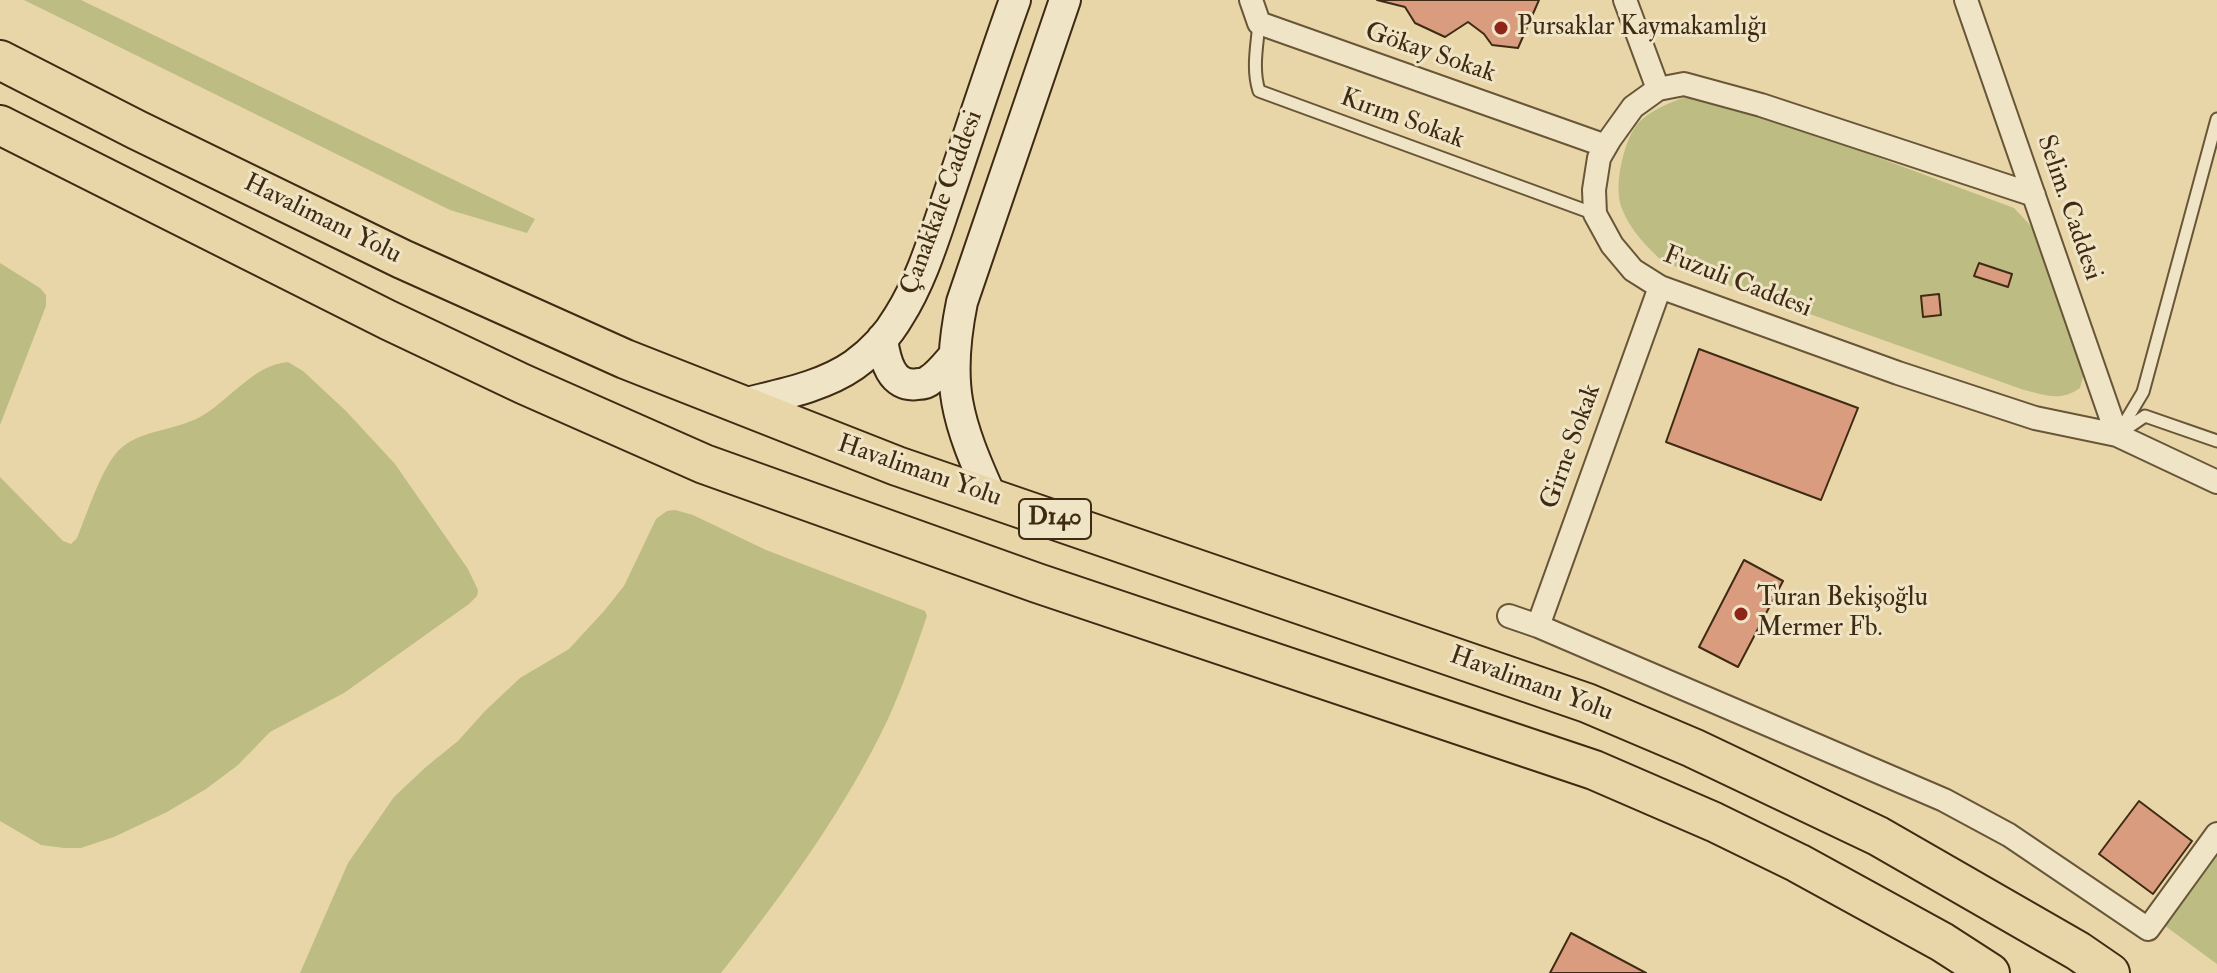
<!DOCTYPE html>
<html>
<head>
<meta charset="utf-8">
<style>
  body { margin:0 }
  canvas { display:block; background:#e8d6a8 }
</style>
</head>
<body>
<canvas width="2217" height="973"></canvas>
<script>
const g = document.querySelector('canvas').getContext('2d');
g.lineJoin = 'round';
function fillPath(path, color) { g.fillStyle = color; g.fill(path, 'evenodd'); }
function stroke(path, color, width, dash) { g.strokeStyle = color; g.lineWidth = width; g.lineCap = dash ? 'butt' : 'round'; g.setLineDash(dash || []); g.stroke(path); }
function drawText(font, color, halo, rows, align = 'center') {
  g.font = font + ' "IM FELL Double Pica",serif'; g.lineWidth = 6; g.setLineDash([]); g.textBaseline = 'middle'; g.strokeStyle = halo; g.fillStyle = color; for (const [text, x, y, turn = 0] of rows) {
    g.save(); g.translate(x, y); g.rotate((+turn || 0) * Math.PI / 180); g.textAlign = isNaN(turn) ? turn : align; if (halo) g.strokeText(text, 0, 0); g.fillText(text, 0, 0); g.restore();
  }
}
const green = new Path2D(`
  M 24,0 L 81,0 L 535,219 L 527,233 L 450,210 Z
  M 1689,96 L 1718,98 L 2014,208 L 2030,225 L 2043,246 L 2084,353 L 2083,377 L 2080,388 C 2060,402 2046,395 2024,390 L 1663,262 C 1646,246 1631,231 1622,209 C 1613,188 1623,144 1636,126 C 1647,111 1673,101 1689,96 Z
  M 0,263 L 40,288 L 46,295 L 46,306 L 0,425 Z
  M 288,362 L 303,371 L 346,411 L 395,464 L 468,569 L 478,590 L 477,596 L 469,604 L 344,693 L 270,732 L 238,765 L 206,789 L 167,812 L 114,837 L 81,848 L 64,848 L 41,845 L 0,821 L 0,477 L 63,541 L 71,544 L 77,538 C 87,514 102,466 120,449 C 140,430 174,431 200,417 C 229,401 253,365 288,362 Z
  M 675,510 L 693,515 L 766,550 L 925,611 L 927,616 C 915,651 903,686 888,719 C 845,810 783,894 721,973 L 300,973 L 348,863 L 394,797 L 427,766 L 458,741 L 485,711 L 520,678 L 569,649 L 604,611 L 624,586 L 656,519 L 667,511 Z
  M 2217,850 L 2217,964 L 2161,923 Z`);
const building = new Path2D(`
  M 1377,0 L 1539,0 L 1518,48 L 1492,45 L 1484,34 L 1468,22 L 1445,37 L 1415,23 L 1405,7 Z
  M 1979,263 L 2012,274 L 2008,287 L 1974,276 Z
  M 1939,294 L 1941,315 L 1923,317 L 1921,296 Z
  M 1699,349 L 1858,408 L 1821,500 L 1666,442 Z
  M 1744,560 L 1783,581 L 1738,667 L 1699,647 Z
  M 2139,801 L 2192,841 L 2153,894 L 2099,854 Z
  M 1571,933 L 1646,973 L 1550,973 Z`);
const lane = new Path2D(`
  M 1259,23 C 1257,46 1252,69 1259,91 L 1595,214
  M 2123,431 L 2145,416 L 2217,441
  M 2118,434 L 2143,392 L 2217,119`);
const street = new Path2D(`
  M 1251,0 L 1259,23 L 1606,146
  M 1625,0 L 1658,89
  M 1966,0 L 2117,435
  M 2034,195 L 1761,105 L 1684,84 L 1658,89 L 1633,107 L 1610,139 L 1599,158 L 1594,190 L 1595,214 L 1612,245 L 1633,270 L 1660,287 L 1898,373 L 2035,418 L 2117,435 L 2217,482
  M 1509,616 L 1538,626 L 1944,800 L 2009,835 L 2148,929 L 2217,834
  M 1538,626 L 1660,287`);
const secondary = new Path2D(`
  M 882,339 C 885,360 891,388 918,384 C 922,384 927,383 930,380 C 938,375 946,365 953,357
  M 739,405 C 777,395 821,388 854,365 C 872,352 888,335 899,316 C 921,281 933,241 946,203 C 969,135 991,67 1015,0
  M 991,497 C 957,421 945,386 962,302 L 1065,0`);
const highway = new Path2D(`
  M 0,60 L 137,130 L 402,259 L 625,359 L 897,466 L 1587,703 L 1693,748 L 1878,836 L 2078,951 L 2110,973
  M 0,125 L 388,320 L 523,384 L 704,464 L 1037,583 L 1594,770 L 1714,822 L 1798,863 L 1942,942 L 1990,973`);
const markers = [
  [1501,28,8,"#8f2418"],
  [1741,614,8,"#8f2418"]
];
const shields = [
  [1055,519,72]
];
const shieldNames = [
  ["D140",1055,519]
];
const poiNames = [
  ["Pursaklar Kaymakamlığı",1517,28],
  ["Turan Bekişoğlu",1757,599],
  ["Mermer Fb.",1757,629]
];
const streetNames = [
  ["Gökay Sokak",1430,54,19],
  ["Kırım Sokak",1402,120,20],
  ["Çanakkale Caddesi",943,203,-70],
  ["Selim. Caddesi",2068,208,71],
  ["Havalimanı Yolu",322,220,26],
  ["Fuzuli Caddesi",1737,283,21],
  ["Girne Sokak",1572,447,-70],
  ["Havalimanı Yolu",919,472,19],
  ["Havalimanı Yolu",1531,685,20]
];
fillPath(green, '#bdbc83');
fillPath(building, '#d99c7e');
stroke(building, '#3f2b13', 2);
stroke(lane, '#695638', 15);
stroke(street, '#695638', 26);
stroke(secondary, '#3f2b13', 34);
stroke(highway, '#3f2b13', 42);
stroke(lane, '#f0e4c6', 11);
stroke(street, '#f0e4c6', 22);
stroke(secondary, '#f0e4c6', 30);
stroke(highway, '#e8d6a8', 38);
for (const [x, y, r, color] of markers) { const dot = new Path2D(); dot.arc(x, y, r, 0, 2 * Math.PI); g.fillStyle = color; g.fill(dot); stroke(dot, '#f0e4c6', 3); }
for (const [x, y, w] of shields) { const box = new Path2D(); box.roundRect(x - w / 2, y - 20, w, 40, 6); g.fillStyle = '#f0e4c6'; g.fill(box); stroke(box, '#3f2b13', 2); }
drawText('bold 24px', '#3f2b13', null, shieldNames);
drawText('26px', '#3f2b13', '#f0e4c6', poiNames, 'left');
drawText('26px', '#3f2b13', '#f0e4c6', streetNames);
</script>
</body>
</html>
